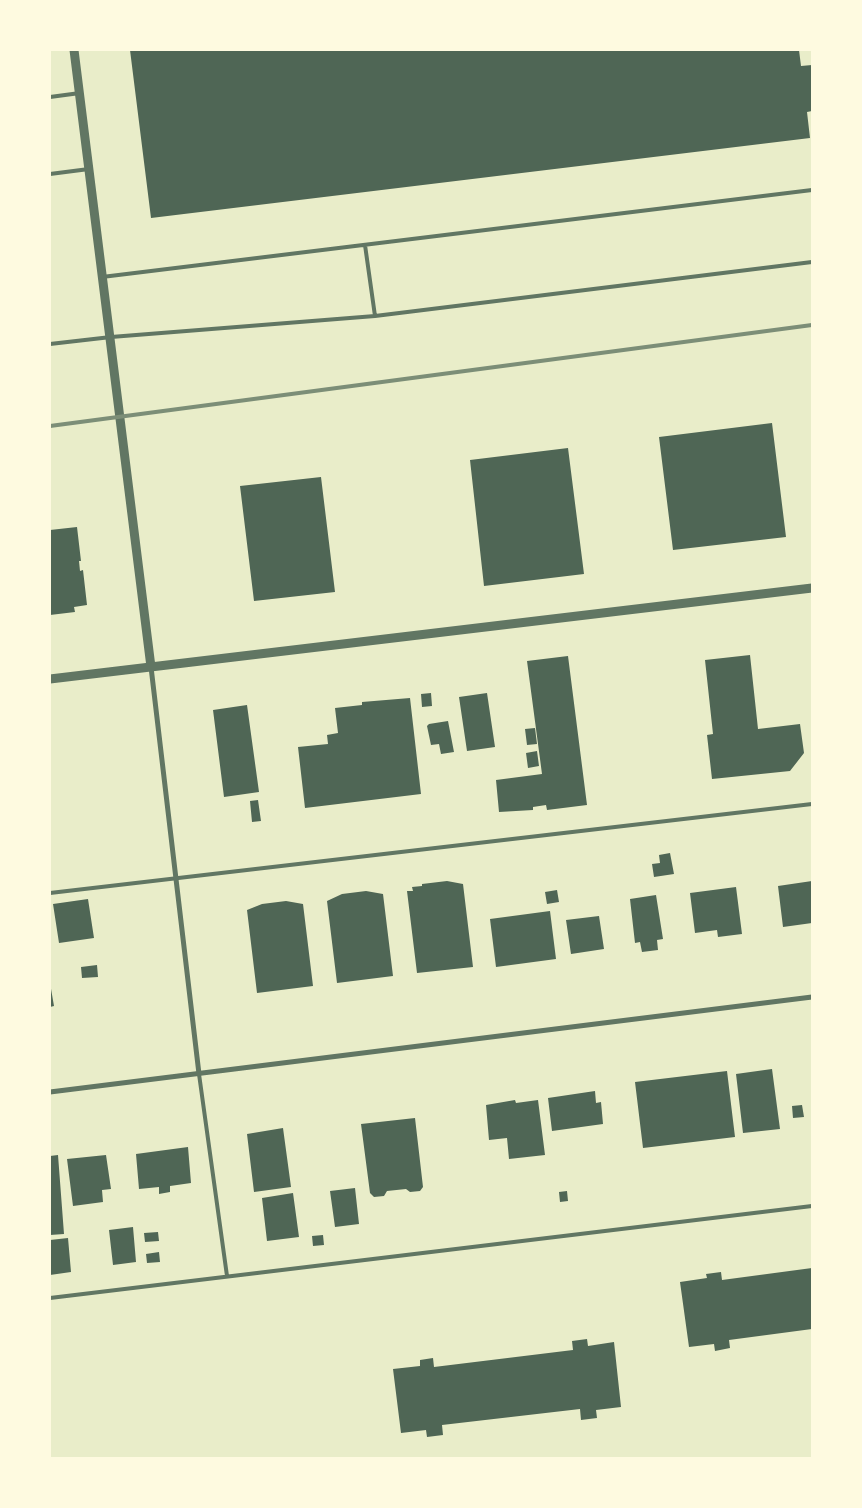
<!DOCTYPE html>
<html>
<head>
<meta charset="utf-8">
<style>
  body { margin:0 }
  #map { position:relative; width:862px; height:1508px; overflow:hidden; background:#e9edc9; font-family:"Fira Sans",sans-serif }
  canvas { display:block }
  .frame { position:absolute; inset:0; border:51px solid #fefae0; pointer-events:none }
</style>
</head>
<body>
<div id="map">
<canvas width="862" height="1508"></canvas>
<div class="frame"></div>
</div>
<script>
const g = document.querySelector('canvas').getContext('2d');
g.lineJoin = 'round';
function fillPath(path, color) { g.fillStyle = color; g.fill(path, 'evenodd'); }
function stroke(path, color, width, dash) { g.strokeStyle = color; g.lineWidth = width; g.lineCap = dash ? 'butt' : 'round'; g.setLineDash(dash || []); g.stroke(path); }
const building = new Path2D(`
  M 130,50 L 799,50 L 801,66 L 812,65 L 812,111 L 807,112 L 810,138 L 151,218 Z
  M 772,423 L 786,537 L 673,550 L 659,437 Z
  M 568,448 L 584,574 L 484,586 L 470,460 Z
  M 321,477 L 335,592 L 254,601 L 240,486 Z
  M 77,527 L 81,561 L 79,561 L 80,571 L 83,570 L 87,605 L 74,607 L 75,612 L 50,615 L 50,530 Z
  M 750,655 L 758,729 L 800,724 L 804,753 L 790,771 L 712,779 L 707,735 L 713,734 L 705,660 Z
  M 568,656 L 587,805 L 547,810 L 546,805 L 533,807 L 533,810 L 499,812 L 496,780 L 542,774 L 527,661 Z
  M 431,693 L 432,706 L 422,707 L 421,694 Z
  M 487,693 L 495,747 L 467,751 L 459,697 Z
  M 410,698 L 421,794 L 305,808 L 298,747 L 328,744 L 327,735 L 338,733 L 335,708 L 362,705 L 362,702 Z
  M 247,705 L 259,792 L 224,797 L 213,710 Z
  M 448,721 L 454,752 L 441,754 L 439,744 L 431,745 L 427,726 L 429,724 Z
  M 535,728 L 537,744 L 527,745 L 525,729 Z
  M 537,751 L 539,766 L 528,768 L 526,753 Z
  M 258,800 L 261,821 L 252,822 L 250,801 Z
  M 670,853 L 674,874 L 654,877 L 652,864 L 660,863 L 659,855 Z
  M 447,881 L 463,884 L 473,967 L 417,973 L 407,891 L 413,891 L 412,887 L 422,886 L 422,884 Z
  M 812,881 L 812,923 L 783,927 L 778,886 Z
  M 736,887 L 742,934 L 718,937 L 717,930 L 695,933 L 690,893 Z
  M 557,890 L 559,902 L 547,904 L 545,892 Z
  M 366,891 L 383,894 L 393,976 L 337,983 L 327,901 L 342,894 Z
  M 656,895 L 663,939 L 657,940 L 658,950 L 642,952 L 640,942 L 635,943 L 630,899 Z
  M 88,899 L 94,938 L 59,943 L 53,904 Z
  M 286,901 L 303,904 L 313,986 L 257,993 L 247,910 L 262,904 Z
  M 550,911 L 556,959 L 496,967 L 490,919 Z
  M 599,916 L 604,949 L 571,954 L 566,920 Z
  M 97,965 L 98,977 L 82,978 L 81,967 Z
  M 50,983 L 54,1006 L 50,1007 Z
  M 772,1069 L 780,1129 L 743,1133 L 736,1074 Z
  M 727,1071 L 735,1137 L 643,1148 L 635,1082 Z
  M 595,1091 L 596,1103 L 601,1102 L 603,1124 L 552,1131 L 548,1098 Z
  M 515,1100 L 516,1103 L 538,1100 L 545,1155 L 509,1159 L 507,1138 L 489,1140 L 486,1105 Z
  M 802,1105 L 804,1117 L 793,1118 L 792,1106 Z
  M 415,1118 L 423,1187 L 420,1191 L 410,1192 L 406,1189 L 387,1191 L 384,1196 L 374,1197 L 370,1193 L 361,1124 Z
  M 283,1128 L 291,1187 L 254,1192 L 247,1134 Z
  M 188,1147 L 191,1183 L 170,1186 L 170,1192 L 159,1194 L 159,1187 L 139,1189 L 136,1154 Z
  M 58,1155 L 64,1234 L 50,1235 L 50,1156 Z
  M 106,1155 L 111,1189 L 102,1190 L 103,1202 L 73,1206 L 67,1159 Z
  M 355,1188 L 359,1224 L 335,1227 L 330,1191 Z
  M 567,1191 L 568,1201 L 560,1202 L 559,1192 Z
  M 293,1193 L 299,1237 L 267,1241 L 262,1198 Z
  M 133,1227 L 136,1262 L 113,1265 L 109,1230 Z
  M 158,1232 L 159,1241 L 145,1242 L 144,1233 Z
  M 323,1235 L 324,1245 L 313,1246 L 312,1236 Z
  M 68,1238 L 71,1272 L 50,1275 L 50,1240 Z
  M 159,1252 L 160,1262 L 147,1263 L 146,1254 Z
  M 812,1268 L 812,1329 L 729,1340 L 730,1348 L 715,1351 L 714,1344 L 689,1347 L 680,1282 L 707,1278 L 706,1274 L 721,1272 L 722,1280 Z
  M 587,1339 L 588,1346 L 614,1342 L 621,1407 L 596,1410 L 597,1418 L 581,1420 L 580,1409 L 442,1425 L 443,1435 L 427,1437 L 426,1430 L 401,1433 L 393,1369 L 420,1366 L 420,1360 L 433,1358 L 434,1367 L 573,1350 L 572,1341 Z`);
const service = new Path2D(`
  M 50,97 L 80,93
  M 50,174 L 89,169
  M 365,245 L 375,316
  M 102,277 L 812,190
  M 50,344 L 111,337 L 375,316 L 812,262
  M 50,893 L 812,804
  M 199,1074 L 227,1276
  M 50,1298 L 812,1206`);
const minor = new Path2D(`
  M 151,667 L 199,1074
  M 50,1092 L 812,997`);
const tertiary = new Path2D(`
  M 74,50 L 151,667
  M 50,679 L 812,588`);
const rail = new Path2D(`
  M 50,426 L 812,325`);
fillPath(building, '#4f6655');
stroke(service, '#617663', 4);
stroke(minor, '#617663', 5);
stroke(tertiary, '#617663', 9);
stroke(rail, '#7c8e77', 4);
</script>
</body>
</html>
